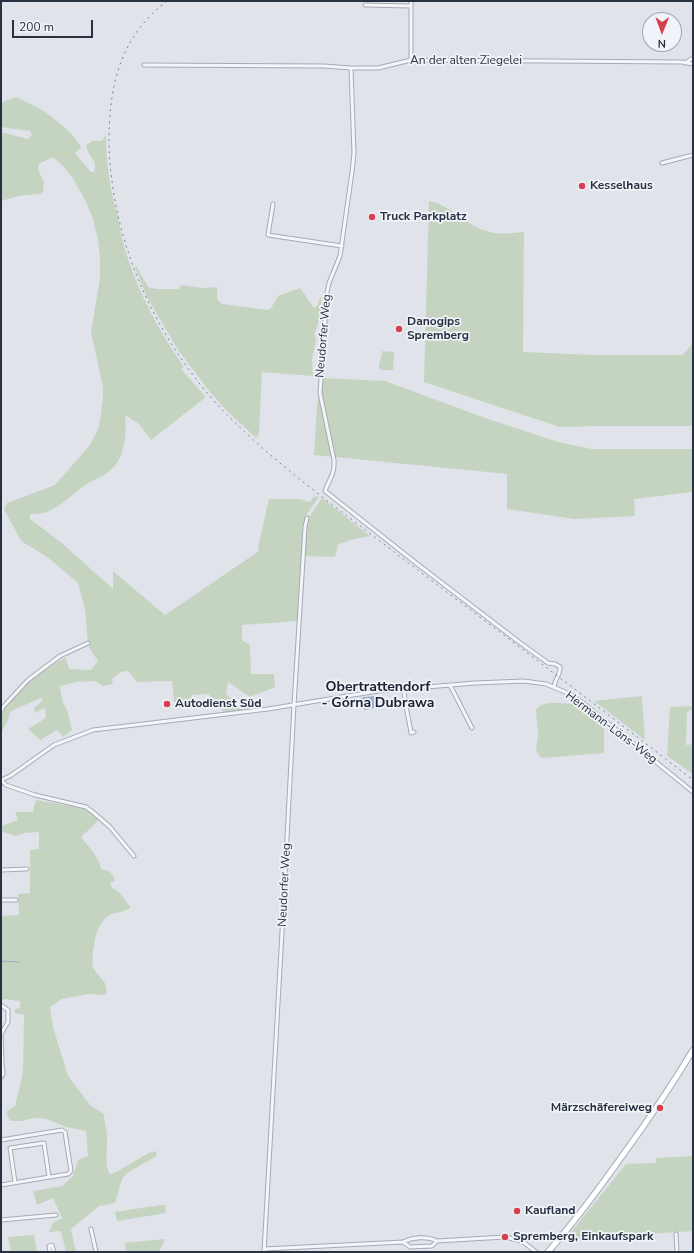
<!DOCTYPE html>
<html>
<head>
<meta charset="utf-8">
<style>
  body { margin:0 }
  #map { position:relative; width:694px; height:1253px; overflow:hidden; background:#e0e4ea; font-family:"Nunito Sans",sans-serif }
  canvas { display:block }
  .frame { position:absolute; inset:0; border:2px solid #283142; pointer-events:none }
  .north { position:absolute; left:642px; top:12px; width:40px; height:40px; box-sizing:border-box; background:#f0f3f7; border:1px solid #a0a5af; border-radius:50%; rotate:181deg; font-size:11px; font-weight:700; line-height:16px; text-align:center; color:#283142 }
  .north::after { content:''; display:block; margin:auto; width:14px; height:18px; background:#d63e51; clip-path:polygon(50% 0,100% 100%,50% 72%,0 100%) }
  .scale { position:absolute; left:12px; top:20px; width:81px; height:18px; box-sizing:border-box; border:2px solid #283142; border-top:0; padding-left:5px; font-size:12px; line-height:14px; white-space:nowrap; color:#283142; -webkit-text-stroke:3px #f0f3f7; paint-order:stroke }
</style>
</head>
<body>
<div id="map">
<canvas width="694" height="1253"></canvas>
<div class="frame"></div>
<div class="north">N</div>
<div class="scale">200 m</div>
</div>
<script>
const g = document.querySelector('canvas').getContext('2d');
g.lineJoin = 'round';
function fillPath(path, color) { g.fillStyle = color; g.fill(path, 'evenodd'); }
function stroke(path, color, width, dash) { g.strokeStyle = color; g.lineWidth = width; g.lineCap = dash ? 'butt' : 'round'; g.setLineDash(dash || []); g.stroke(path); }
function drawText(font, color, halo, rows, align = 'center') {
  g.font = font + ' "Nunito Sans",sans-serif'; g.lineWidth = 3.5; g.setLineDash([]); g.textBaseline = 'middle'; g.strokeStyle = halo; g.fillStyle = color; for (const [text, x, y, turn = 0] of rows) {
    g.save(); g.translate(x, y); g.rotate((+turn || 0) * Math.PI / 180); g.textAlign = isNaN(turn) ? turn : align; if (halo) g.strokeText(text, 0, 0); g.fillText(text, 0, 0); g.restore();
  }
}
const green = new Path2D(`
  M 16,97 C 26,102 36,106 45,112 C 54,118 78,137 81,148 L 75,153 L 91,172 L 94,172 C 97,164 94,161 90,155 C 88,152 87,148 86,145 L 93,141 L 102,141 L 106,135 C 106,162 110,188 117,214 C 120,227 122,240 126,253 C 139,293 159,332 184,367 L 181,369 L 206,397 L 151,440 L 139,424 L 125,415 C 127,429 125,451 117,463 C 110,474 97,478 87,484 C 74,492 63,505 49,511 C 44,514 36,514 31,514 L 29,518 L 63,544 L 113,589 L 113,571 L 165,615 L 259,551 L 258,548 L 269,499 L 300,499 L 310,502 L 313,497 L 319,496 L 306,516 L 304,524 L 298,621 L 242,625 L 242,640 L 250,645 L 251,674 L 274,674 L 275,687 L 250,697 L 228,682 L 226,694 L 244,711 L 225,713 L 208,694 L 192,695 L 189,705 L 174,702 L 172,681 L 137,682 L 128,671 L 121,672 L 112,679 L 113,684 L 103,686 L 95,681 L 77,682 L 60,686 L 62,700 L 68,713 L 72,730 L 63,737 L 57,730 L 40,740 L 28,729 L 46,718 L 45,708 L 35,713 L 34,708 L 43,700 L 41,698 L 18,708 L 10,712 L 8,720 L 1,733 L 1,714 C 15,690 40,671 64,658 L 66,658 L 69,669 L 91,670 L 98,661 L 91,651 L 88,643 L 85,610 L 78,583 L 50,559 L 21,541 L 4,509 L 7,503 L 55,485 L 90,445 L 99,427 L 103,398 L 103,387 L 91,332 L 100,278 L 100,257 L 98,240 L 92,216 L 85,200 L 72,177 L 63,166 L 53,157 L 39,164 L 38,169 L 44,183 L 43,192 L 40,194 L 18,196 L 1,201 L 1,132 L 28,139 L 32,135 L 30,131 L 1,127 L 1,105 L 3,102 Z
  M 429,201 C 454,206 468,228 490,232 C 500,235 513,233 524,232 L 523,352 L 594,355 L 683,355 L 693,343 L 693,426 L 596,426 L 560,427 L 424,382 Z
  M 136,266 L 148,287 L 156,289 L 178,289 L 182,285 L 203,288 L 217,287 L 217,299 L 222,304 L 268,310 L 271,308 L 278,296 L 300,288 L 314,308 L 317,306 L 321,296 L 321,313 L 315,333 L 314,333 L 316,339 L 312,360 L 313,376 L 262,372 L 259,434 L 256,438 L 226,410 L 210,392 L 178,350 L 147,297 L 135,267 Z
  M 382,351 L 394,352 L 393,370 L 381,370 L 379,368 C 378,362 383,358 382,351 Z
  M 323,378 L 385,381 L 488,419 L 558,442 L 592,449 L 693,449 L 693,492 L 634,499 L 635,516 L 574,519 L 507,509 L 507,474 L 314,455 L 317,405 Z
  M 322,498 L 370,536 L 350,540 L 338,545 L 335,557 L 304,556 L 307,522 L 309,517 Z
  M 642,696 L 645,740 L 594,701 Z
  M 559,703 L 575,704 L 581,706 L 604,724 L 604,753 L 543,758 L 540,757 L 536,750 L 538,735 L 536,710 C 541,702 551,703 559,703 Z
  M 693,706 L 693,709 L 687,712 L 686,745 L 693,744 L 693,774 L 667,756 L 670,707 Z
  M 36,800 L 83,808 L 98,818 L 99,820 L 81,837 C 88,846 99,857 101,869 L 104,870 L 109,871 L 113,875 L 115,881 L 110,883 L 112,888 L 119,892 L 131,908 C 124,912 116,912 110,915 C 106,917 101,923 99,927 C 95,934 91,960 93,967 C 97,977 110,982 106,994 L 104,995 L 89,994 L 62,999 L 50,1007 L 53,1027 L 68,1076 L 91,1106 L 104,1114 C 104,1122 107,1129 107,1137 C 108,1149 104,1162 109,1173 L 111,1174 L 116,1172 L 149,1153 L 156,1151 L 157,1156 L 127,1173 L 122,1179 L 115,1203 L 99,1206 L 71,1229 L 76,1252 L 66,1252 L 61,1231 L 49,1232 L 53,1223 L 62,1218 L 53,1198 L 37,1205 L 33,1191 L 62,1186 L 73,1176 L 78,1160 L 88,1156 L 86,1131 L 66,1127 L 46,1119 L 33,1118 L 22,1121 L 10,1121 L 6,1112 L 15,1106 L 23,1072 L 24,1015 L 14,1013 L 15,1009 L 20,1008 L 20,1001 L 5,999 L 1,1001 L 1,916 L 19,915 L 18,894 L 30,893 L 30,850 L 39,849 L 39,832 L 25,833 L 15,836 L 1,831 L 2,826 L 18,820 L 15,812 L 33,812 Z
  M 693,1156 L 693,1231 L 574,1239 L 567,1237 L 626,1164 L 656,1163 L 656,1158 Z
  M 160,1205 L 165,1205 L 166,1213 L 117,1221 L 115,1212 Z
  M 34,1235 L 37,1252 L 11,1252 L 8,1237 Z
  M 165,1239 L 163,1245 L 158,1252 L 126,1252 L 125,1243 Z`);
const water = new Path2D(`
  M 375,696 C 378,701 377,704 374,708 L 365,710 C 360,707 361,703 361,698 L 365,697 Z`);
const stream = new Path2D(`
  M 1,961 L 19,962`);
const street = new Path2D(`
  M 365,5 L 411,6
  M 411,60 L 411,1
  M 685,63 L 693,58
  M 144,65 L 324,66 L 351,68 L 378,68 L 411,60 L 682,62 L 693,64
  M 351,68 L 354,153 L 352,172 L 340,256 L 329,283 L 327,292 L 320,393 L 334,460 C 335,475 329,479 325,491 L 416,563 L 519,642 L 548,663 L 555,664 L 560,667 C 561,673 555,679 554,687
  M 662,163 L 693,155
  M 273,204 L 268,235 L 342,246
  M 450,685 L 472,728
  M 404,688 C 404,703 409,718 411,733 L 414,732
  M 1,711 L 3,707 L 28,680 L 60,656 L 88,643
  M 1,780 L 10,776 L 54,745 L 93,730 L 268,709 L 378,691 L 475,683 L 524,681 L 546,684 L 570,694 L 583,703 L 693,792
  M 1,780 L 6,785 L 35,795 L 86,807 L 94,813 L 110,827 L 134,856
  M 1,870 L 27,869
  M 1,900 L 16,900
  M 1,1005 L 8,1010 L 8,1022 L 1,1034 L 2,1062 L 1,1062
  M 1,1077 L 3,1074 L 2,1062
  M 1,1140 L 62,1130 L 65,1132 L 71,1171 L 68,1174 L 1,1185
  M 15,1182 L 10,1148 L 44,1143 L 49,1177
  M 1,1220 L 56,1215
  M 91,1229 L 96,1252
  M 676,1234 L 677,1252
  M 403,1242 L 410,1247 L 432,1246 L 437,1241
  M 265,1249 L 403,1242 C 413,1237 427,1236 437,1241 L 505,1237 L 522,1241 L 536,1252
  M 50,1252 L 49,1246 L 52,1245 L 54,1252
  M 264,1252 L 282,932 L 294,705 L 305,527 L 307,518`);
const primary = new Path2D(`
  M 548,1252 C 576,1220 601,1186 625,1152 C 649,1119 672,1085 693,1050`);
const rail = new Path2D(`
  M 167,1 C 120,37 109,85 109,142 C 111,238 152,331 215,402 C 250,440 290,472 330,503 C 368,532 406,561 444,590 C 528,653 610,716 693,780`);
const markers = [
  [582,186,4,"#d63e51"],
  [372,217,4,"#d63e51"],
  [399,329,4,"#d63e51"],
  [167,704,4,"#d63e51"],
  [660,1108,4,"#d63e51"],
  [517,1211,4,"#d63e51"],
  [505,1237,4,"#d63e51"]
];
const streetNames = [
  ["An der alten Ziegelei",466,61],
  ["Neudorfer Weg",324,336,-85],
  ["Hermann-Löns-Weg",611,728,37],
  ["Neudorfer Weg",285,885,-87]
];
const poiNames = [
  ["Kesselhaus",590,186],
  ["Truck Parkplatz",380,217],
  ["Danogips",407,322],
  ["Spremberg",407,336],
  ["Autodienst Süd",175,704],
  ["Märzschäfereiweg",652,1108,"right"],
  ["Kaufland",525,1211],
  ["Spremberg, Einkaufspark",513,1237]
];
const quarterNames = [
  ["Obertrattendorf",378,688],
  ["- Górna Dubrawa",378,704]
];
fillPath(green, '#c5d4c1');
fillPath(water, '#99b0cc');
stroke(stream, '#99b0cc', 1);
stroke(street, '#a5abb4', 5);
stroke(primary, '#9fa7b6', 7);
stroke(street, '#f3f5f8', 3);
stroke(primary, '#fff', 5);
stroke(rail, '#798294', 1, [2, 4]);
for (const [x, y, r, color] of markers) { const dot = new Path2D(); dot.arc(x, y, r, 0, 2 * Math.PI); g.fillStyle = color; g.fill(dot); stroke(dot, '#f0f3f7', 1.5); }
drawText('12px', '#283142', '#f0f3f7', streetNames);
drawText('bold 12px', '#283142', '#f0f3f7', poiNames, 'left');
drawText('bold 14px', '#1a2233', '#f0f3f7', quarterNames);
</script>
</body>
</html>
